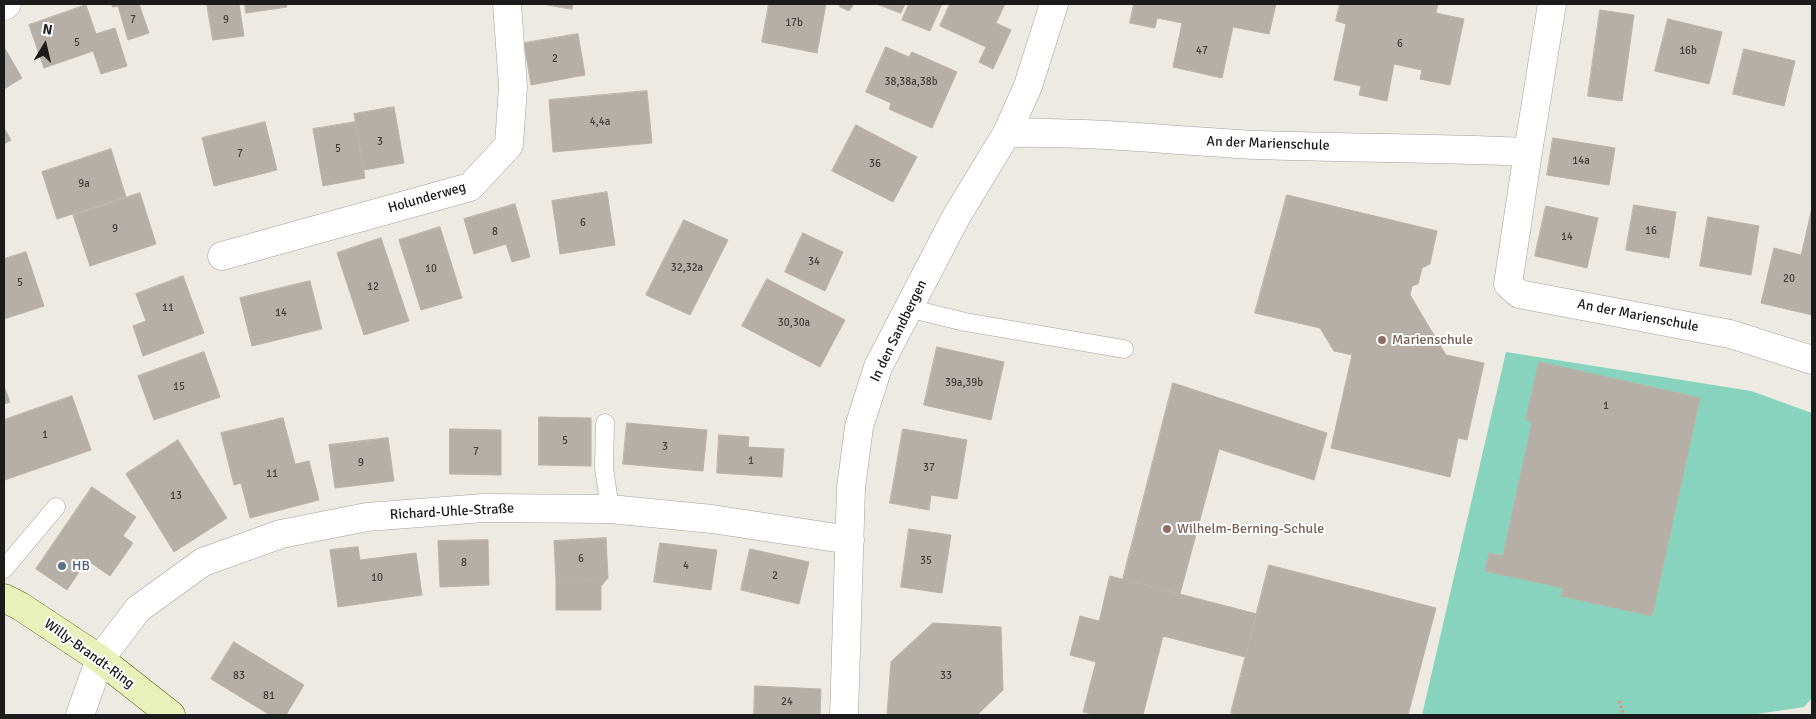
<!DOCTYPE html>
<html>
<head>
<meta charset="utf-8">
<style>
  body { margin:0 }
  #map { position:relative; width:1816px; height:719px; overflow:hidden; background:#eceae2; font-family:Signika,sans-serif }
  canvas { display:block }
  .frame { position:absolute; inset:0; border:5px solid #1b1b1b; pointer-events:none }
  .north { position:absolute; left:20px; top:20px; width:50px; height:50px; -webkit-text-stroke:4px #fff; paint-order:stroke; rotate:9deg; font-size:14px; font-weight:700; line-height:20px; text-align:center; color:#1b1b1b }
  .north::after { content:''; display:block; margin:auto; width:18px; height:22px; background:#1b1b1b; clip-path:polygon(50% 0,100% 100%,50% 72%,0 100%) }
</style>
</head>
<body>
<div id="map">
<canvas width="1816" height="719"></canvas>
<div class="frame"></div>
<div class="north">N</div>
</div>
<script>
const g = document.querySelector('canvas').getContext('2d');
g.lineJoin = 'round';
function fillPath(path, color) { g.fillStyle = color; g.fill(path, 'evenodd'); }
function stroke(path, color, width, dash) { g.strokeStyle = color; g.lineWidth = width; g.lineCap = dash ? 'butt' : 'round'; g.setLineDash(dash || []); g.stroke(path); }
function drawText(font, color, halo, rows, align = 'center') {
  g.font = font + ' Signika,sans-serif'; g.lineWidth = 4; g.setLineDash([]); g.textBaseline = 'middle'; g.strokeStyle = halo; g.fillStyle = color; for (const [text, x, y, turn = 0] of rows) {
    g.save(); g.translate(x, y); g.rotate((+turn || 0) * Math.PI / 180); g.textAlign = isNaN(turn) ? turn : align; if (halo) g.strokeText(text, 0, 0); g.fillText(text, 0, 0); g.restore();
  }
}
const pitch = new Path2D(`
  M 1506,352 L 1751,391 L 1812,413 L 1812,698 L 1804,707 L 1750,715 L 1422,715 Z`);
const building = new Path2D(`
  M 112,4 L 139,4 L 149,33 L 128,40 L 118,6 L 113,7 Z
  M 207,4 L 239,4 L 244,36 L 213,40 Z
  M 245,4 L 286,4 L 287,7 L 246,13 Z
  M 543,4 L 573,4 L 572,9 Z
  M 769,4 L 826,4 L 817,53 L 762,42 Z
  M 840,4 L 854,4 L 849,11 L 840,7 Z
  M 877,4 L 905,4 L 901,13 Z
  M 909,4 L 942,4 L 930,31 L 902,20 Z
  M 950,4 L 1005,4 L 996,23 L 1011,30 L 993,69 L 979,62 L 986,47 L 940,26 Z
  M 1134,4 L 1276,4 L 1269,34 L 1233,27 L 1222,78 L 1173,67 L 1182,23 L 1157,18 L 1155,28 L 1130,23 Z
  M 1340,4 L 1438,4 L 1436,13 L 1464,19 L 1450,85 L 1420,79 L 1422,70 L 1394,64 L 1387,101 L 1359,95 L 1361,86 L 1334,80 L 1346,24 L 1336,21 Z
  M 86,5 L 96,34 L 115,28 L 127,66 L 101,74 L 93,51 L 44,68 L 29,25 Z
  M 1600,10 L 1634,15 L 1622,101 L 1588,96 Z
  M 1668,19 L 1722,32 L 1709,84 L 1655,71 Z
  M 578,34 L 585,75 L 531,85 L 524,43 Z
  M 4,47 L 22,78 L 4,89 Z
  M 886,47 L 909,57 L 912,52 L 957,72 L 932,128 L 889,109 L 891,103 L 866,92 Z
  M 1744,49 L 1795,61 L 1784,106 L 1733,94 Z
  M 647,91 L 652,143 L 553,152 L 549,100 Z
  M 394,107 L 404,163 L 364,170 L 354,114 Z
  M 265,122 L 277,170 L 214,186 L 202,138 Z
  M 355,122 L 365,178 L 323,186 L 313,129 Z
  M 856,125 L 917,157 L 893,202 L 832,171 Z
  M 4,128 L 11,140 L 4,144 Z
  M 1553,138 L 1615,148 L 1609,185 L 1547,175 Z
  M 111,149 L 126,197 L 57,219 L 42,172 Z
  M 607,192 L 615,245 L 560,254 L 552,201 Z
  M 140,193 L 156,244 L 90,266 L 73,215 Z
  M 1287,195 L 1437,231 L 1430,264 L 1422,268 L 1418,284 L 1412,286 L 1410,295 L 1446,355 L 1484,363 L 1467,440 L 1458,438 L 1450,477 L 1331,448 L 1352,355 L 1334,351 L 1320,328 L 1255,313 Z
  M 515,204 L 530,257 L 512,262 L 506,244 L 474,254 L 464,219 Z
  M 1634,205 L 1676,212 L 1669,258 L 1626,250 Z
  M 1546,206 L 1598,218 L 1587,268 L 1535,256 Z
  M 1812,208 L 1812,315 L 1761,303 L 1774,248 L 1801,255 Z
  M 1708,217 L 1759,226 L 1751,275 L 1700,266 Z
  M 684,220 L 728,240 L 690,315 L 646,295 Z
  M 440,227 L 462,298 L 421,310 L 399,240 Z
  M 803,233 L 843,252 L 825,291 L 785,272 Z
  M 381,238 L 409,321 L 364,335 L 337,253 Z
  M 26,252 L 44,306 L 4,319 L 4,259 Z
  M 183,276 L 204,333 L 143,356 L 133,326 L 146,321 L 136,294 Z
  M 767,279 L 845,320 L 820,367 L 742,326 Z
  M 310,281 L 322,329 L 252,346 L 240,298 Z
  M 937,347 L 1004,362 L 991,420 L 924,405 Z
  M 204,352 L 220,397 L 154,420 L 138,376 Z
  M 1539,362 L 1700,398 L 1652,616 L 1561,596 L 1563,588 L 1485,571 L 1489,553 L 1503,556 L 1532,422 L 1526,420 Z
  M 1173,383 L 1327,433 L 1314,480 L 1219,449 L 1180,594 L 1123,579 Z
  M 4,386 L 10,402 L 4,404 Z
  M 72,396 L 91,450 L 5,480 L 4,476 L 4,420 Z
  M 539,417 L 591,418 L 591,466 L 539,465 Z
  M 283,418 L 295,464 L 309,461 L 319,500 L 250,518 L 241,483 L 234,485 L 221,433 Z
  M 627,423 L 707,430 L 703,471 L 623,464 Z
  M 450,429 L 501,430 L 501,475 L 450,474 Z
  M 903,429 L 967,440 L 957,499 L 931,495 L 929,510 L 890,503 Z
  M 719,435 L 749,437 L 748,447 L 784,449 L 782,477 L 717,473 Z
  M 388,438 L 394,481 L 335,488 L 329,445 Z
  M 178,440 L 227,518 L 174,552 L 126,474 Z
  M 92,487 L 136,517 L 123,536 L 133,543 L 110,576 L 87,560 L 67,590 L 36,569 Z
  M 909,529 L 951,535 L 942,593 L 901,587 Z
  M 606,538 L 608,578 L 556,581 L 554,541 Z
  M 488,540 L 489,585 L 440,587 L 438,541 Z
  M 660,543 L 717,550 L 711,590 L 654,582 Z
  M 358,547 L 360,560 L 416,553 L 422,595 L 338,607 L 330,550 Z
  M 750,549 L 809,562 L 799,604 L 741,590 Z
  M 1269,565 L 1436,608 L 1408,715 L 1239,715 L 1231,713 Z
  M 1110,576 L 1257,614 L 1245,657 L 1163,636 L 1143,715 L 1097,715 L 1083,712 L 1096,662 L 1070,655 L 1080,616 L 1099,621 Z
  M 608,578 L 601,586 L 601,610 L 556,610 L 556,581 Z
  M 933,623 L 1001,627 L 1003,690 L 977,715 L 887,715 L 891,662 Z
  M 234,642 L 304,685 L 286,715 L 270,715 L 211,679 Z
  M 755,686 L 821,689 L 820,715 L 754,715 Z`);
const path = new Path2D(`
  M 1619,701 L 1624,715`);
const service = new Path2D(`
  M 908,308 L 965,322 L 1124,349
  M 605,423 L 604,468 L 610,509
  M 4,569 L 56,507`);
const minor = new Path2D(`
  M 4,6 L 7,4
  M 1007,133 C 1091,131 1175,141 1258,145 C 1348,148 1438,148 1528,152 L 1508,284 L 1519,294 L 1730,334 L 1812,360
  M 1528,152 L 1552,4
  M 222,256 L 470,187 L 509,145 L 513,86 L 507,4
  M 80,715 L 100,659 L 138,609 L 203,562 L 281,534 L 367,517 L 484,508 L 610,509 L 712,519 L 850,540
  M 844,715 L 851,488 L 859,427 L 878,367 L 956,217 L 1007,133 L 1028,86 L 1054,4`);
const secondary = new Path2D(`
  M 4,598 L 20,606 L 100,659 L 171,715`);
const markers = [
  [1382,340,5,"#8d6e63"],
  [1167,529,5,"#8d6e63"],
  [62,566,5,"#5c6f8a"]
];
const numberNames = [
  ["7",133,20],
  ["9",226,20],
  ["17b",794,23],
  ["5",77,43],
  ["6",1400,44],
  ["47",1202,51],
  ["16b",1688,51],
  ["2",555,59],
  ["38,38a,38b",911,82],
  ["4,4a",600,122],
  ["3",380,142],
  ["5",338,149],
  ["7",240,154],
  ["14a",1581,161],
  ["36",875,164],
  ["9a",84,184],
  ["6",583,223],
  ["9",115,229],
  ["16",1651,231],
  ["8",495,232],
  ["14",1567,237],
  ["34",814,262],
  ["32,32a",687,268],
  ["10",431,269],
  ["20",1789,279],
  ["5",20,283],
  ["12",373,287],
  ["11",168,308],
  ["14",281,313],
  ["30,30a",794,323],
  ["39a,39b",964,383],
  ["15",179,387],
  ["1",1606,406],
  ["1",45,435],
  ["5",565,441],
  ["3",665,447],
  ["7",476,452],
  ["1",751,461],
  ["9",361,463],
  ["37",929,468],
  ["11",272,474],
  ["13",176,496],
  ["6",581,559],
  ["35",926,561],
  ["8",464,563],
  ["4",686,566],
  ["2",775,576],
  ["10",377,578],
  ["83",239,676],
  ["33",946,676],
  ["81",269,696],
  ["24",787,702]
];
const streetNames = [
  ["An der Marienschule",1268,144,2],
  ["Holunderweg",427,198,-16],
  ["An der Marienschule",1638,316,11],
  ["In den Sandbergen",899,331,-64],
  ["Richard-Uhle-Straße",452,512,-3],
  ["Willy-Brandt-Ring",89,654,36]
];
const educationNames = [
  ["Marienschule",1392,340],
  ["Wilhelm-Berning-Schule",1177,529]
];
const serviceNames = [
  ["HB",72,566]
];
fillPath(pitch, '#88d3be');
fillPath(building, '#b5afa8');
stroke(building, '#bcb2a6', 1);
stroke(service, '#9f9f9f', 19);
stroke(minor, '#9f9f9f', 29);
stroke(secondary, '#526510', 29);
stroke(path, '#ea8d75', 3, [2.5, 2.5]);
stroke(service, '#fff', 18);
stroke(minor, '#fff', 28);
stroke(secondary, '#e9f1ba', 28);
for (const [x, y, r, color] of markers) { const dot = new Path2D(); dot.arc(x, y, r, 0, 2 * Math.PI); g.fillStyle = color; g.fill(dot); stroke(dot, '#fff', 2); }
drawText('11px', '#42403e', null, numberNames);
drawText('14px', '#1b1b1b', '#fff', streetNames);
drawText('14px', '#785e54', '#fff', educationNames, 'left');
drawText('14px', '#4e5e75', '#fff', serviceNames, 'left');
</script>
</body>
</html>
